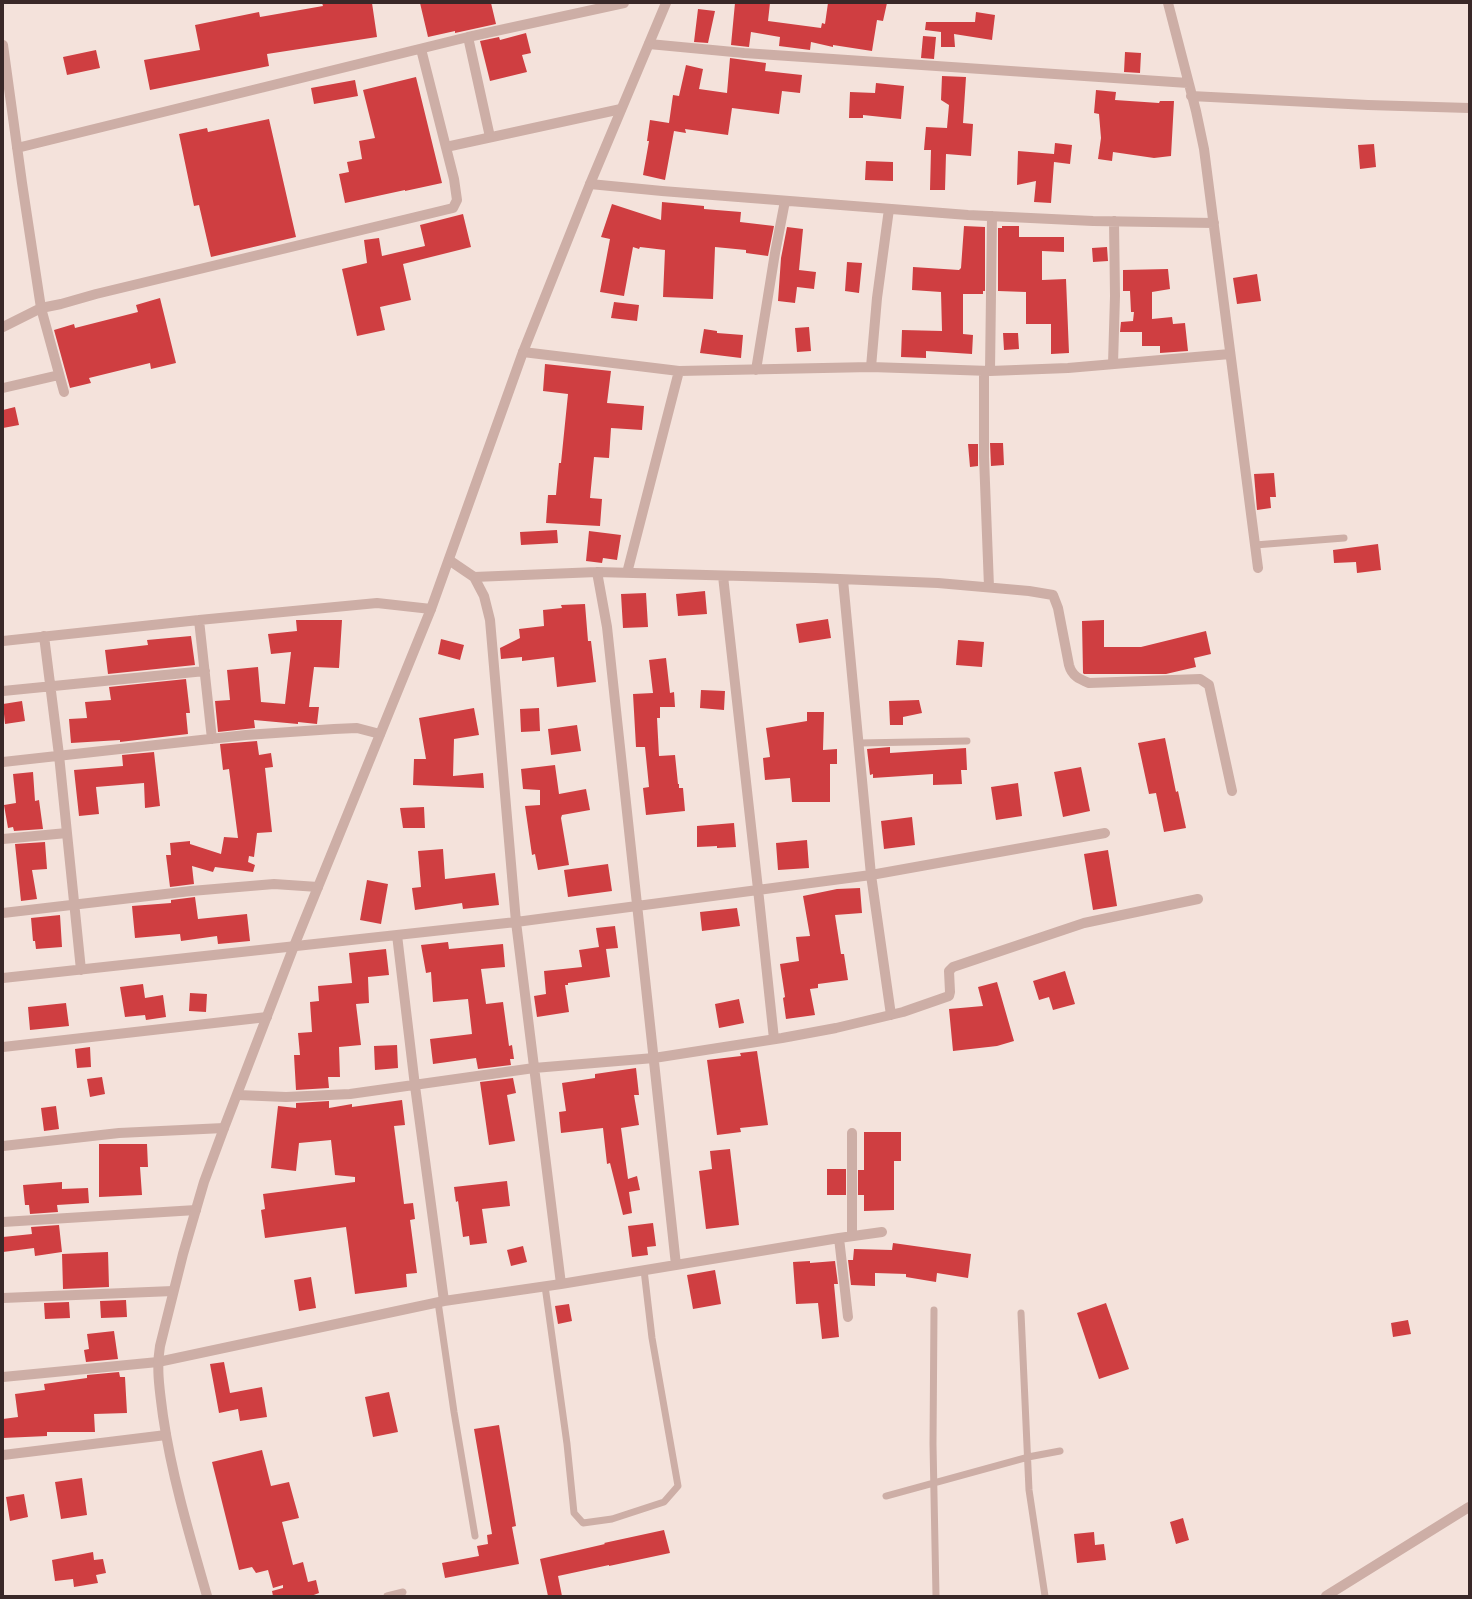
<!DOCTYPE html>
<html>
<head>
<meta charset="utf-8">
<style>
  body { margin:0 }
  #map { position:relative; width:1472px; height:1599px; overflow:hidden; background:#f4e2db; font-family:Mulish,sans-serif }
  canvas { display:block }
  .frame { position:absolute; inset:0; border:4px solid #392828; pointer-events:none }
</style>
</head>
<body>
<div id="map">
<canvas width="1472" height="1599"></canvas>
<div class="frame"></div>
</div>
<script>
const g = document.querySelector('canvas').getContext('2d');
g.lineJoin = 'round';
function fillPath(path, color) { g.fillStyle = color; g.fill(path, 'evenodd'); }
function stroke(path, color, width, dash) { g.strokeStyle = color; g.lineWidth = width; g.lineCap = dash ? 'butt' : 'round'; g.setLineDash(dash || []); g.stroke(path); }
const building = new Path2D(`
  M 322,3 L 372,3 L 377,37 L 267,54 L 269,66 L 150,90 L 144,60 L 200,50 L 195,25 L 259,12 L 260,17 L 323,6 Z
  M 420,3 L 491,3 L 496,24 L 455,33 L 455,31 L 428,37 Z
  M 735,3 L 770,3 L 768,21 L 821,28 L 822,23 L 825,24 L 828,3 L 887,3 L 883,21 L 877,20 L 872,51 L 833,45 L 833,47 L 811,42 L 810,50 L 779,46 L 780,37 L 751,32 L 749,47 L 731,45 Z
  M 698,9 L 715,11 L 708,43 L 694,42 Z
  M 976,12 L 995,15 L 992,40 L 954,34 L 955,47 L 941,47 L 941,32 L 925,30 L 926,22 L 975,22 Z
  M 526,33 L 531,53 L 522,55 L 527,72 L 490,81 L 480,41 L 499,37 L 500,40 Z
  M 923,36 L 936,37 L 934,59 L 921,58 Z
  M 96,50 L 100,68 L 67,75 L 63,57 Z
  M 1125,52 L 1141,53 L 1140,73 L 1124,72 Z
  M 730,58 L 766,63 L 765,71 L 802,75 L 800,93 L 782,91 L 779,114 L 732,108 L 728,135 L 685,129 L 686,133 L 674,131 L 665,180 L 643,175 L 649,141 L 647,141 L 650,120 L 669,123 L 673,95 L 679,96 L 686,65 L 703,69 L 699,89 L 727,93 Z
  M 942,76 L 966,77 L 963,123 L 973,124 L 971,156 L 946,154 L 945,190 L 930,190 L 931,150 L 924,150 L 926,127 L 947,128 L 949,105 L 941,100 Z
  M 416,77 L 442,183 L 405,191 L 405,190 L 345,203 L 339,174 L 349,172 L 347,162 L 362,159 L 359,141 L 375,138 L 363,90 Z
  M 355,80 L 358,96 L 314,104 L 311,88 Z
  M 876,83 L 904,86 L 901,119 L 863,115 L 863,118 L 849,118 L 850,92 L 875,93 Z
  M 1096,90 L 1116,92 L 1115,100 L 1159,103 L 1160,101 L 1174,101 L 1171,156 L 1154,158 L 1113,152 L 1112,161 L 1098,159 L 1101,138 L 1099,114 L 1094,113 Z
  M 269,119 L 296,237 L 211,257 L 199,205 L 194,206 L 179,134 L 207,128 L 208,132 Z
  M 1055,143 L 1072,145 L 1070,164 L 1054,162 L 1051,203 L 1034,202 L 1036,181 L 1017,185 L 1018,151 L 1054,154 Z
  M 1374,144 L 1376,167 L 1360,169 L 1358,145 Z
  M 866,161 L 893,162 L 893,181 L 865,180 Z
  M 662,202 L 704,206 L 704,209 L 741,212 L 740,222 L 774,226 L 768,256 L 746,253 L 746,250 L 715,247 L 713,299 L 663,297 L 665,250 L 640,247 L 639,249 L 633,247 L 624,296 L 600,292 L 610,239 L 601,237 L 612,204 L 661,220 Z
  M 463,214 L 471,247 L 403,264 L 411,300 L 380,307 L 385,330 L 357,336 L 342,269 L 367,263 L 364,240 L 379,238 L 382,256 L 425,246 L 420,225 Z
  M 964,226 L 985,227 L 985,291 L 983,291 L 983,294 L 963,294 L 963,334 L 973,335 L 972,354 L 926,351 L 926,358 L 901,357 L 902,330 L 942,331 L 941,292 L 912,290 L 913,267 L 959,270 L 961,268 Z
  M 1002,226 L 1019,226 L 1019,237 L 1064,237 L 1064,252 L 1042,251 L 1042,280 L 1066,279 L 1069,353 L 1051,354 L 1051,324 L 1026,324 L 1026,292 L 998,291 L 998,228 L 1002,228 Z
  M 787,227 L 803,229 L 799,270 L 816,272 L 814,289 L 797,287 L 795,303 L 778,301 L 781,258 Z
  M 1107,247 L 1108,261 L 1093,262 L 1092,248 Z
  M 847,262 L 862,263 L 859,293 L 845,291 Z
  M 1168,269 L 1170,289 L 1152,292 L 1152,319 L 1172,317 L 1173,324 L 1185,323 L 1188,351 L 1160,353 L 1160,346 L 1142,346 L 1142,332 L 1120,332 L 1121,322 L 1133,321 L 1134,312 L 1131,312 L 1130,291 L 1123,291 L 1123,270 Z
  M 1257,274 L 1261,301 L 1237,304 L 1233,278 Z
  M 160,298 L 176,363 L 151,369 L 150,363 L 89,378 L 91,383 L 70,388 L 54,330 L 74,324 L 75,328 L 138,312 L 136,305 Z
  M 614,302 L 639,305 L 637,321 L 611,318 Z
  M 809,327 L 811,351 L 797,352 L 795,328 Z
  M 704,329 L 717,331 L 717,333 L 743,335 L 741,358 L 700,353 Z
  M 1003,333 L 1018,333 L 1019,349 L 1004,350 Z
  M 545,364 L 611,371 L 607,403 L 644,406 L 642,430 L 611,428 L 609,458 L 594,457 L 590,498 L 602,499 L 600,526 L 546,523 L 548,495 L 556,495 L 559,463 L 561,463 L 568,394 L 543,391 Z
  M 15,407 L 19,425 L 3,428 L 3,410 Z
  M 990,443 L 1003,443 L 1004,465 L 991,466 Z
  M 968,444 L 978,444 L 978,466 L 970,467 Z
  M 1274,473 L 1276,497 L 1270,497 L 1271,508 L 1257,510 L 1254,474 Z
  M 557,530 L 558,543 L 521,545 L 520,532 Z
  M 589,531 L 621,535 L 617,560 L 603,558 L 602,563 L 586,561 Z
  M 1378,544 L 1381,570 L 1357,573 L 1356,562 L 1334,563 L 1333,550 Z
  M 705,591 L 707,614 L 678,616 L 676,594 Z
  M 646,593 L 648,627 L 623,628 L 621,594 Z
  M 585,604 L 588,641 L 591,641 L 596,682 L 557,687 L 554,657 L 522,661 L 522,657 L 501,659 L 500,648 L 520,638 L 519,629 L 544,626 L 543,610 L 562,608 L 561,605 Z
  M 828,619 L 831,638 L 799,643 L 796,624 Z
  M 296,620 L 342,620 L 339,668 L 314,667 L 309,707 L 319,707 L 317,724 L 298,722 L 298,724 L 254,720 L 255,728 L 218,732 L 215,701 L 230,700 L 227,670 L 258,667 L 261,702 L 285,704 L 291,652 L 271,654 L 268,634 L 297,631 Z
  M 1104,620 L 1104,647 L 1141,647 L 1206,631 L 1211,654 L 1194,658 L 1196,667 L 1166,674 L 1084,674 L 1083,673 L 1082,621 Z
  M 191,636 L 195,665 L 108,674 L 105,650 L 148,645 L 147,640 Z
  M 441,639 L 464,645 L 460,660 L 438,654 Z
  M 958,640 L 984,642 L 982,667 L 956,665 Z
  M 666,658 L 670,693 L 674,692 L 675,707 L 660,707 L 660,718 L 657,718 L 659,756 L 675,755 L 678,784 L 679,784 L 679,788 L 683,788 L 685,811 L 646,815 L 643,788 L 649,787 L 645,747 L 636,747 L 633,694 L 653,693 L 649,660 Z
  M 186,679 L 190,713 L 186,713 L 188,734 L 120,742 L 120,740 L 71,743 L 69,719 L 87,718 L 85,702 L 111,700 L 109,687 Z
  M 701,690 L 725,691 L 724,710 L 700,708 Z
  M 919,700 L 922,713 L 903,717 L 903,725 L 890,725 L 889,701 Z
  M 22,701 L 25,721 L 5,724 L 3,704 Z
  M 474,708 L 479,735 L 454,739 L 453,776 L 483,773 L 484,788 L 413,785 L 414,759 L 426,759 L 419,718 Z
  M 539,708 L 540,731 L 521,732 L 520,709 Z
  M 807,712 L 824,712 L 823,750 L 837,749 L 837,764 L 830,764 L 830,802 L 792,802 L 790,778 L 765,780 L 763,758 L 770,757 L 766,728 L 807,721 Z
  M 577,725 L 581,751 L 551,755 L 548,729 Z
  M 1165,738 L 1176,792 L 1178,791 L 1186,828 L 1164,832 L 1156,793 L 1149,794 L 1138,743 Z
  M 257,741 L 259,755 L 271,753 L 273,767 L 265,768 L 272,832 L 257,833 L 254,857 L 249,856 L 248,862 L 255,865 L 253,872 L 215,867 L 213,872 L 192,866 L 194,884 L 170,887 L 166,855 L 171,855 L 170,843 L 190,841 L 190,844 L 221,854 L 224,837 L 238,838 L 229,769 L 223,770 L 220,744 Z
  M 890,747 L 890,753 L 966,748 L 967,770 L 961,770 L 962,784 L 933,785 L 933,774 L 873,778 L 873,774 L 870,775 L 867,749 Z
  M 154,752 L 160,806 L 145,808 L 144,783 L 96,787 L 99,814 L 79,816 L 74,770 L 123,766 L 122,755 Z
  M 555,765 L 559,794 L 586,789 L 590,810 L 562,815 L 561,818 L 569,865 L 538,870 L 535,854 L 532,855 L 525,806 L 540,805 L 540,790 L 523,789 L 521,769 Z
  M 1081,767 L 1090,811 L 1063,817 L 1054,772 Z
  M 33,772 L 35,801 L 39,800 L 43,829 L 14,831 L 13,827 L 8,828 L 4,805 L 16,803 L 13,774 Z
  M 1018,783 L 1022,816 L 996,820 L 991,787 Z
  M 424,807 L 425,828 L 403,828 L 400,808 Z
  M 912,817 L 915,845 L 884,849 L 881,821 Z
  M 734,823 L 736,847 L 717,848 L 717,846 L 697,847 L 697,826 Z
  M 807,840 L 809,868 L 778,870 L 776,843 Z
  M 45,842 L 47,869 L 32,870 L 37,899 L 21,901 L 15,844 Z
  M 443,849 L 445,879 L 495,873 L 499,905 L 463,909 L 462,903 L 415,910 L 412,888 L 421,887 L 418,851 Z
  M 1108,850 L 1117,906 L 1093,910 L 1084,854 Z
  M 608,864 L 612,891 L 568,897 L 564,870 Z
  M 367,880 L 388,884 L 381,924 L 360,920 Z
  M 860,888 L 862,913 L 835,915 L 841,954 L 844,954 L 848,980 L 818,984 L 818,988 L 810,989 L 815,1015 L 786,1019 L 783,998 L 785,997 L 780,964 L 799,961 L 796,937 L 810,936 L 803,896 L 837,889 Z
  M 195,897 L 198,919 L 247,914 L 250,941 L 218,944 L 217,936 L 181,941 L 180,934 L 135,938 L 132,906 L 171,903 L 171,900 Z
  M 737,908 L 740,926 L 702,931 L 700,912 Z
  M 60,915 L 62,947 L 36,949 L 35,941 L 33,941 L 31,918 Z
  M 615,926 L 618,948 L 606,949 L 610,977 L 568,983 L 568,985 L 565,985 L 569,1012 L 537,1017 L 534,996 L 546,994 L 544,971 L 582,967 L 579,950 L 599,947 L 596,928 Z
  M 448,942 L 449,949 L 503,944 L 505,967 L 481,969 L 486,1004 L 503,1002 L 509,1046 L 512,1045 L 514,1059 L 510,1059 L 511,1065 L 478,1069 L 476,1058 L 433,1064 L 430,1039 L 472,1034 L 468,999 L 433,1002 L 431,972 L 426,973 L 421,945 Z
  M 386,949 L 389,975 L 368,977 L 369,1003 L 356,1004 L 361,1045 L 339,1047 L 340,1077 L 328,1077 L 329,1088 L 296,1090 L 294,1055 L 300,1055 L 298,1033 L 312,1032 L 310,1002 L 319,1001 L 318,986 L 352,983 L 349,953 Z
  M 1065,971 L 1075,1004 L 1053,1010 L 1049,997 L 1039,1000 L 1033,981 Z
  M 997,982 L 1014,1041 L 997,1046 L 953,1051 L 949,1009 L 983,1006 L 978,987 Z
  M 143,984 L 145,998 L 163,995 L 166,1017 L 146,1020 L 145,1015 L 125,1017 L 120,987 Z
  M 190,993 L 207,994 L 206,1012 L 189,1011 Z
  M 739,999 L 744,1023 L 719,1028 L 715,1004 Z
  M 66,1003 L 69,1026 L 30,1030 L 28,1007 Z
  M 397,1045 L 398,1068 L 375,1070 L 374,1046 Z
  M 90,1047 L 91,1067 L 77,1068 L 75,1049 Z
  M 757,1051 L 768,1125 L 740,1128 L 741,1132 L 717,1135 L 707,1060 L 741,1056 L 740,1053 Z
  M 636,1068 L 639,1095 L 634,1095 L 639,1125 L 621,1128 L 628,1179 L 637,1176 L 640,1190 L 629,1192 L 632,1213 L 623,1215 L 610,1163 L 607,1164 L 603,1128 L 561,1133 L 559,1112 L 566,1111 L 562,1083 L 595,1078 L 595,1074 Z
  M 102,1077 L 105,1094 L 90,1097 L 87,1079 Z
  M 513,1078 L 516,1093 L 507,1095 L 515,1141 L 489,1145 L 480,1082 Z
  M 402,1100 L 405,1125 L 394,1126 L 404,1204 L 413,1203 L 415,1219 L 410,1220 L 417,1273 L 406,1274 L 407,1287 L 355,1294 L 346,1227 L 265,1238 L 261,1210 L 265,1209 L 263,1194 L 355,1182 L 355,1177 L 335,1175 L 331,1140 L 299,1143 L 296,1171 L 271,1168 L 278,1106 L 296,1108 L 296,1103 L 329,1101 L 329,1108 L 352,1104 L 352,1107 Z
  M 56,1106 L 59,1129 L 44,1131 L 41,1108 Z
  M 864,1132 L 901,1132 L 901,1161 L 894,1161 L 894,1210 L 864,1211 L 864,1195 L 858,1195 L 858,1170 L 864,1170 Z
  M 99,1144 L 147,1144 L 148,1167 L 140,1167 L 142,1195 L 99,1197 Z
  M 730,1149 L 739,1225 L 706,1229 L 699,1171 L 712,1169 L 710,1151 Z
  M 827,1169 L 846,1169 L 846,1195 L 827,1195 Z
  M 507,1181 L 510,1206 L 482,1209 L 487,1243 L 470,1245 L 469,1236 L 463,1237 L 458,1201 L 456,1202 L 454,1187 Z
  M 62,1182 L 62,1189 L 88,1188 L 89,1203 L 57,1205 L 58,1212 L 30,1214 L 29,1205 L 25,1205 L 23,1185 Z
  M 653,1223 L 656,1246 L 647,1247 L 648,1255 L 632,1257 L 628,1226 Z
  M 59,1225 L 62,1252 L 35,1256 L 34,1248 L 3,1252 L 3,1237 L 32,1234 L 31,1227 Z
  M 893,1243 L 971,1254 L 968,1278 L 937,1273 L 936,1282 L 906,1277 L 906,1274 L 875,1273 L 875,1286 L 851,1285 L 848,1260 L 853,1260 L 854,1249 L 892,1250 Z
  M 523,1246 L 527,1262 L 511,1266 L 507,1250 Z
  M 108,1252 L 109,1287 L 63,1289 L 62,1254 Z
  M 810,1261 L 810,1263 L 835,1261 L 838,1284 L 834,1284 L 839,1337 L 822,1339 L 818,1303 L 796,1304 L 793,1262 Z
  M 715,1270 L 721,1304 L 693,1309 L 687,1275 Z
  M 311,1277 L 316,1308 L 299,1311 L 294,1280 Z
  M 126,1300 L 127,1317 L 101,1318 L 100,1301 Z
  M 69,1302 L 70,1318 L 45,1319 L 44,1303 Z
  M 1106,1303 L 1129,1369 L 1099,1379 L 1077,1313 Z
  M 569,1304 L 572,1321 L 558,1324 L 555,1306 Z
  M 1408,1320 L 1411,1334 L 1393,1337 L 1391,1323 Z
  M 114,1331 L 118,1359 L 86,1362 L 84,1350 L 89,1349 L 87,1334 Z
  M 224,1362 L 230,1393 L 262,1387 L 267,1417 L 240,1421 L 238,1409 L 219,1413 L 210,1364 Z
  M 119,1372 L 120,1377 L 125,1377 L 127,1413 L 94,1414 L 95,1432 L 47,1432 L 47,1436 L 3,1438 L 3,1419 L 18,1417 L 15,1394 L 45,1390 L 44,1384 L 87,1378 L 87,1375 Z
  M 389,1392 L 398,1432 L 373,1437 L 365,1397 Z
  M 499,1425 L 516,1526 L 512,1527 L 519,1564 L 445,1578 L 442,1563 L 479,1556 L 477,1546 L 488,1544 L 487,1535 L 492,1534 L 474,1429 Z
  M 262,1450 L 271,1486 L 289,1482 L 299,1518 L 282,1522 L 293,1565 L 303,1562 L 308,1582 L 316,1580 L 319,1593 L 311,1596 L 273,1596 L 272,1591 L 283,1588 L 283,1585 L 273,1588 L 268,1570 L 256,1573 L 252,1567 L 239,1570 L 212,1462 Z
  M 82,1478 L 87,1515 L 61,1519 L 55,1482 Z
  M 24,1494 L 28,1517 L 10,1521 L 6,1497 Z
  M 1183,1518 L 1189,1540 L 1176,1544 L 1170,1522 Z
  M 664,1530 L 670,1553 L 609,1566 L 609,1565 L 558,1576 L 562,1596 L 548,1596 L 540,1559 L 605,1544 L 604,1543 Z
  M 1094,1532 L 1095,1545 L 1104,1544 L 1106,1560 L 1077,1563 L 1074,1534 Z
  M 93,1552 L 94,1560 L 103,1559 L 106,1573 L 96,1575 L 98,1583 L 74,1587 L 73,1579 L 55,1581 L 52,1560 Z`);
const service = new Path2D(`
  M 1255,545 L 1344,538
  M 859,743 L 967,741
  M 545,1286 L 567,1444 L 574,1513 L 583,1523 L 612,1519 L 664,1502 L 678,1486 L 652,1338 L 644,1270
  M 438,1302 L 454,1412 L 475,1536
  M 934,1310 L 933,1444 L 936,1596
  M 1021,1313 L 1029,1490 L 1045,1596
  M 886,1496 L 1028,1457 L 1060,1451
  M 387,1596 L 403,1592`);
const minor = new Path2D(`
  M 1168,3 L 1196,111 L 1204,149 L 1258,568
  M 468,37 L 490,137
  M 649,44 L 744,53 L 1188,83
  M 3,45 L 22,183 L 41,308 L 64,392
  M 1191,96 L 1368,105 L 1469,108
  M 446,147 L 621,109
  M 17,148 L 468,37 L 624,3
  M 590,184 L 662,191 L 968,215 L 1093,221 L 1214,223
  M 3,327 L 41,308 L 61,304 L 96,294 L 453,208 L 457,200 L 454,179 L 421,49
  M 523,352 L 679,371 L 871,367 L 990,371 L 1068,368 L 1230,354
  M 1113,364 L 1115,296 L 1114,221
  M 871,367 L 877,298 L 889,209
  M 756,370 L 775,253 L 785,201
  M 984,371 L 984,457 L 989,587
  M 990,371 L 992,216
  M 3,388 L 59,375
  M 449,560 L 474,577 L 484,596 L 490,620 L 516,922 L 561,1284
  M 597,572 L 607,627 L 676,1265
  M 627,573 L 679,371
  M 723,576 L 758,889 L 774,1039
  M 474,577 L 597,572 L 815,578 L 938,583 L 1029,591 L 1053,595 L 1058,608 L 1069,665 C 1072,676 1079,679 1089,683 L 1200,679 L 1209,685 L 1232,791
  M 843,580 L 871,875 L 891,1015
  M 199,620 L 212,739
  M 44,636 L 59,755 L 81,970
  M 3,641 L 199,620 L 377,603 L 431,609
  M 3,691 L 205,671
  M 3,762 L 246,735 L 334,729 L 357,728 L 380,734
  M 3,839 L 67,833
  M 3,913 L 191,891 L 274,884 L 318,887
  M 397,935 L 415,1086 L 444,1301
  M 3,978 L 516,922 L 637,906 L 871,875 L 1105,833
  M 3,1047 L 267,1017
  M 238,1095 L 286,1097 L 350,1094 L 534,1068 L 654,1058 L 782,1038 L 836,1028 L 903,1012 L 949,996 L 950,992 L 949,971 L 953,967 L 1084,923 L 1198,899
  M 852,1133 L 852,1236
  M 3,1146 L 119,1133 L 224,1128
  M 3,1222 L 196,1210
  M 839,1238 L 848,1317
  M 3,1298 L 173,1291
  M 3,1377 L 158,1362 L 444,1301 L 561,1284 L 839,1238 L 882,1232
  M 3,1455 L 166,1435
  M 1326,1596 L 1469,1507`);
const tertiary = new Path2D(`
  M 207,1596 C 190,1537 172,1477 163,1416 C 160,1392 156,1370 160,1346 L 183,1254 L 204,1182 L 224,1128 L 294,946 L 431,609 L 523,352 L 590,184 L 666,3`);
fillPath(building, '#cf3e41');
stroke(service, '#cdaea6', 7);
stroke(minor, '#cdaea6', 10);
stroke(tertiary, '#cdaea6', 10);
</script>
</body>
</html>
